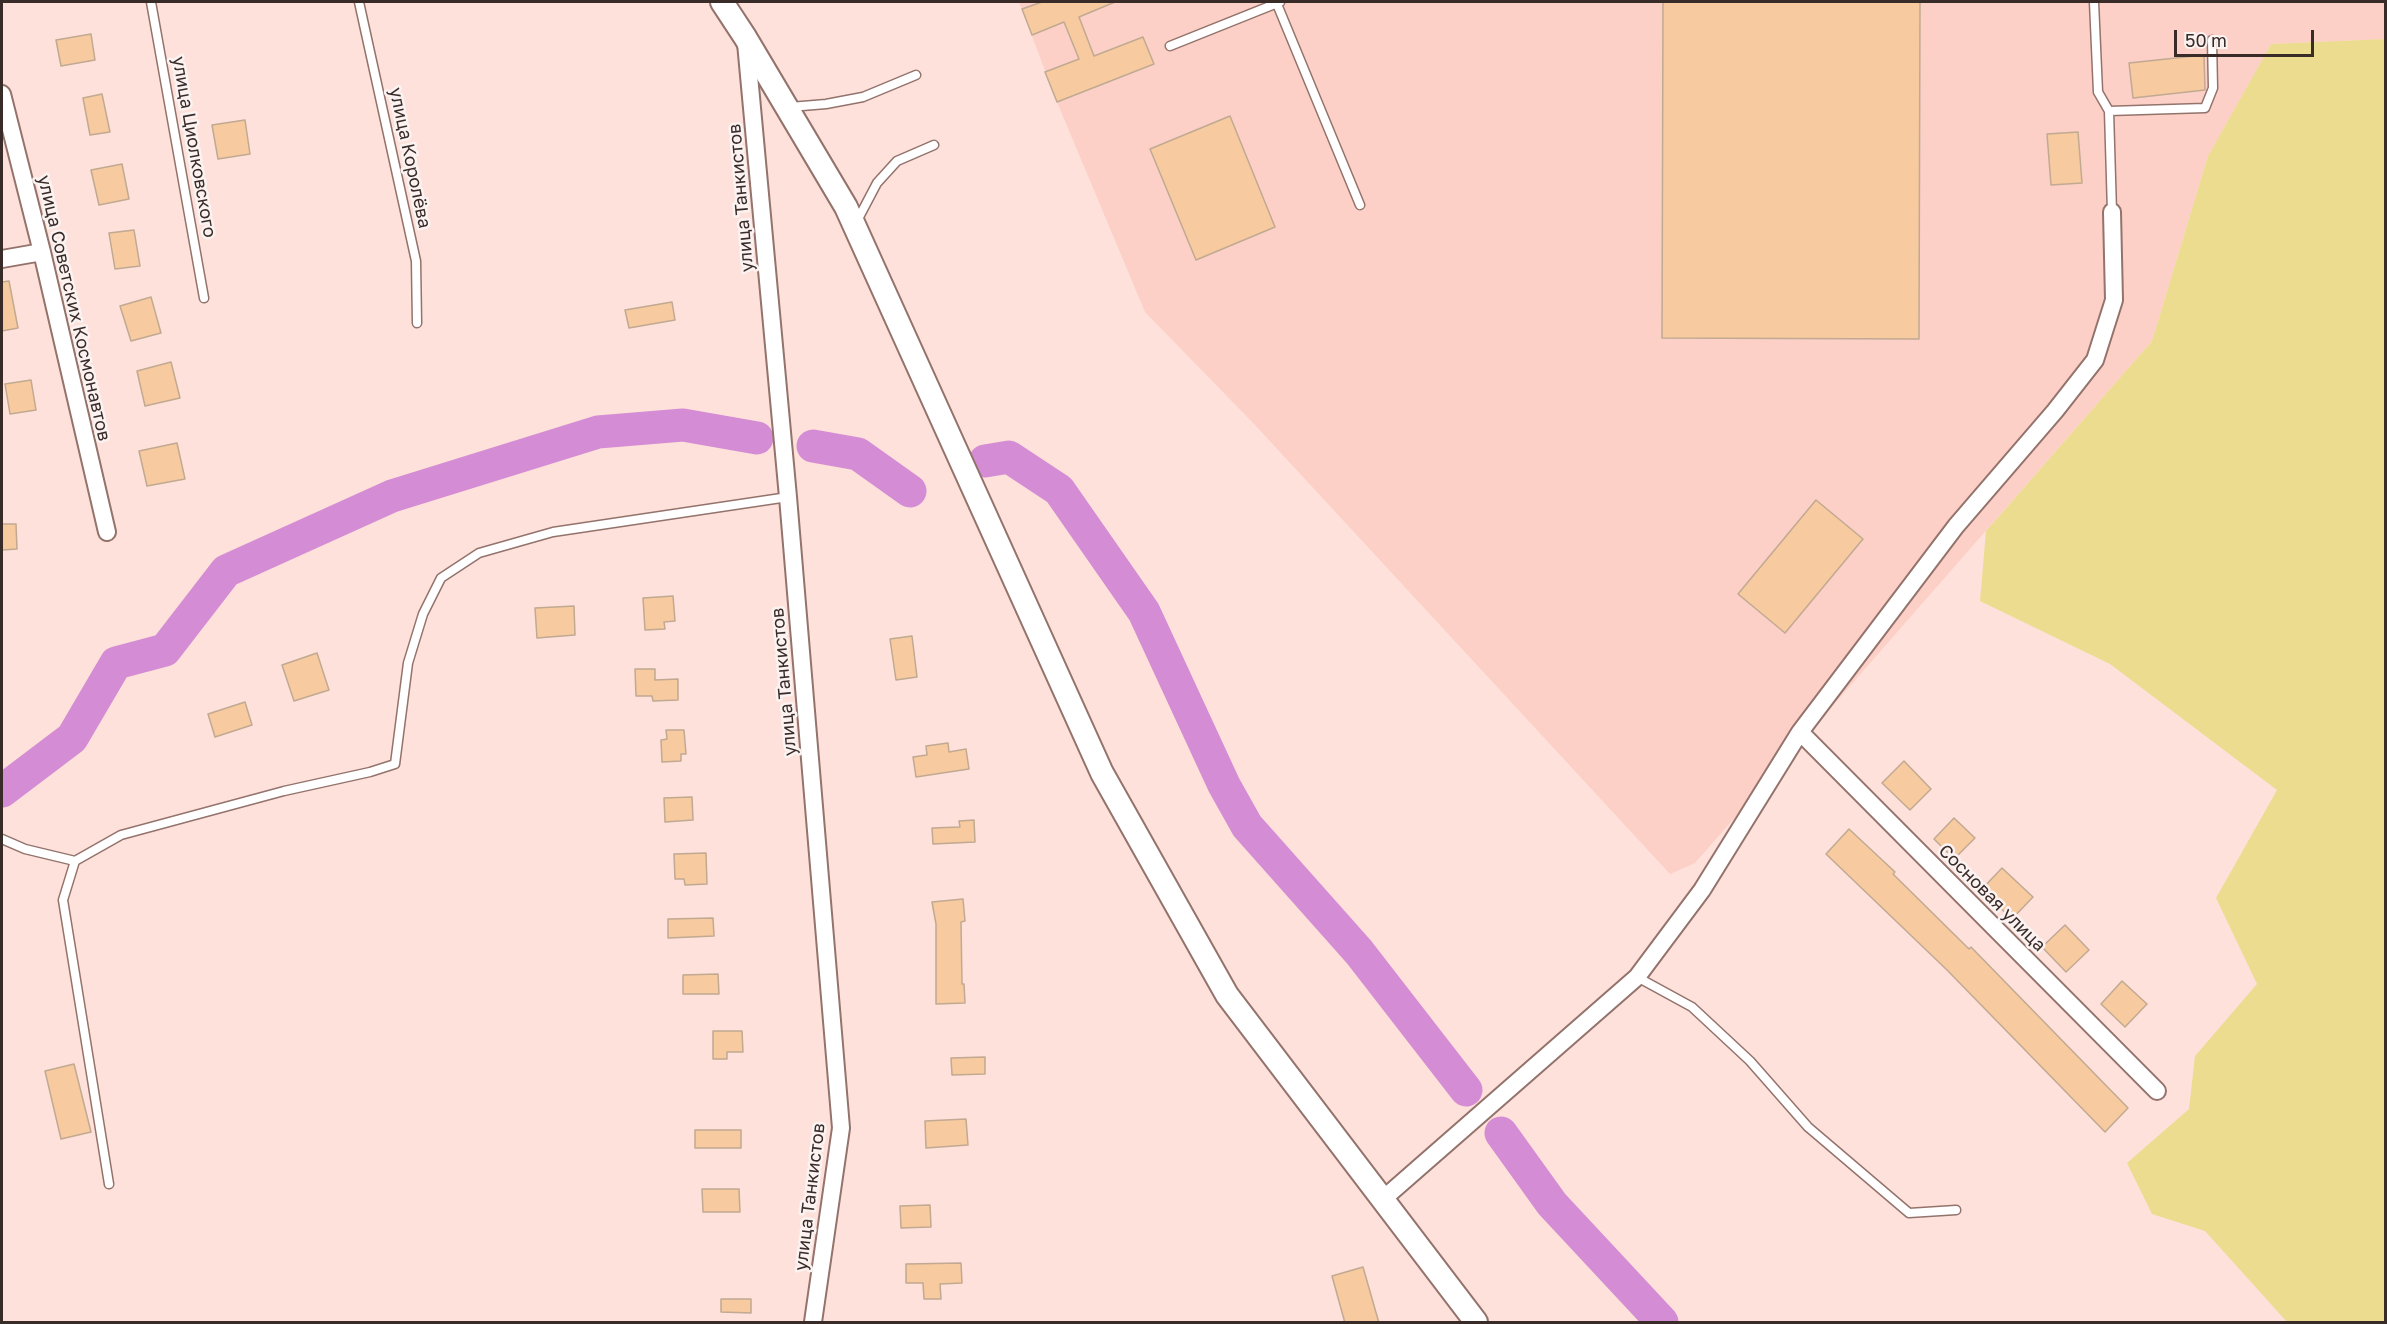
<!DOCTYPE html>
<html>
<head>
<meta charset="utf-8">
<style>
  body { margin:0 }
  #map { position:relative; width:2387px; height:1324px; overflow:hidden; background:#fee1da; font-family:"Golos Text",sans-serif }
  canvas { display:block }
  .frame { position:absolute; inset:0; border:3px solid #392b28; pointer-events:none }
  .scale { position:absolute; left:2174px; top:30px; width:140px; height:27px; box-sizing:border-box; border:3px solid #392b28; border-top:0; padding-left:8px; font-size:18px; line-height:21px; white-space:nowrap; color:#392b28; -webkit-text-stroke:4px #fbf3f2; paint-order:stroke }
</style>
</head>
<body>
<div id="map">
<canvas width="2387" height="1324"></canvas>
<div class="frame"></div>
<div class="scale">50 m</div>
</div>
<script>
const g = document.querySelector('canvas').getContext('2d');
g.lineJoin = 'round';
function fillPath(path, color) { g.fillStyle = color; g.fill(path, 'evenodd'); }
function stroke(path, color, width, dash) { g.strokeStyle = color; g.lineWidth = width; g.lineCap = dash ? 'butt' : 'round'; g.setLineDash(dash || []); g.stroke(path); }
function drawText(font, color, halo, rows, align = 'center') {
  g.font = font + ' "Golos Text",sans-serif'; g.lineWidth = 5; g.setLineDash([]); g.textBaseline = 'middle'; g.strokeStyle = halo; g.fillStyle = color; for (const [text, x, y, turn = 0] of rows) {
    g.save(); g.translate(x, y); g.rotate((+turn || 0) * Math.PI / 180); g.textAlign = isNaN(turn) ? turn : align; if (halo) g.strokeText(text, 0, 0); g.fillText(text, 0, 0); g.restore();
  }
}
const built = new Path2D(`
  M 1019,2 L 2385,2 L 2386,39 L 2271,44 L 2208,156 L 2152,341 L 1695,863 L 1670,874 L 1255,425 L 1145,312 L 1057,102 Z`);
const green = new Path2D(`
  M 2385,39 L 2385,1322 L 2287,1322 L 2205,1231 L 2152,1214 L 2127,1163 L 2189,1109 L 2195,1056 L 2257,984 L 2216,898 L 2277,790 L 2110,664 L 1980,601 L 1986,531 L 2152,341 L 2208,156 L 2271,44 Z`);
const river = new Path2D(`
  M 813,446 L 858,454 L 910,491
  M 985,461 L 1009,457 L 1059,490 L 1144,612 L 1224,785 L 1247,826 L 1359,952 L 1466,1090
  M 2,791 L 72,738 L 116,663 L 165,650 L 226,571 L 392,496 L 598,432 L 683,425 L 757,438
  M 1501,1133 L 1552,1204 L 1662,1322`);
const building = new Path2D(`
  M 1042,2 L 1115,2 L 1079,17 L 1094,56 L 1143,37 L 1154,64 L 1057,102 L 1045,72 L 1079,59 L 1064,22 L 1032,35 L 1022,9 Z
  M 1663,2 L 1920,2 L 1919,339 L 1662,338 Z
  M 91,34 L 95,60 L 61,66 L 56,40 Z
  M 2204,55 L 2205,90 L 2133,98 L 2129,63 Z
  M 102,94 L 110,132 L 90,135 L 83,98 Z
  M 1230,116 L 1275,227 L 1196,260 L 1150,149 Z
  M 245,120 L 250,154 L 218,159 L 212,125 Z
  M 2078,132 L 2082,183 L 2051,185 L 2047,134 Z
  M 122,164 L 129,199 L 99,205 L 91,170 Z
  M 134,230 L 140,266 L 115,269 L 109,233 Z
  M 9,281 L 18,328 L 2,331 L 2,282 Z
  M 151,297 L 161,333 L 131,341 L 120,306 Z
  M 672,302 L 675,320 L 629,328 L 625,310 Z
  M 171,362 L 180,398 L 145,406 L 137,371 Z
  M 31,380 L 36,410 L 10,414 L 5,384 Z
  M 177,443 L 185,479 L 147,486 L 139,451 Z
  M 1816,500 L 1863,539 L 1785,633 L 1738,594 Z
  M 2,524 L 16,524 L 17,549 L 2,550 Z
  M 673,596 L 675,621 L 664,622 L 665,629 L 645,630 L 643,598 Z
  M 574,606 L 575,635 L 537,638 L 535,608 Z
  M 912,636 L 917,677 L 896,680 L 890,639 Z
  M 317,653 L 329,690 L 294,701 L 282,665 Z
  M 635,669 L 655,669 L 655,680 L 678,679 L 678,700 L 653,701 L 652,696 L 636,696 Z
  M 245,702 L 252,725 L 215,737 L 208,714 Z
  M 666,730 L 684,730 L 686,754 L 681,754 L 681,761 L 662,762 L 661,740 L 667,739 Z
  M 948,743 L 949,752 L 966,749 L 969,769 L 916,777 L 913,757 L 927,755 L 926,746 Z
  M 1904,761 L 1931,789 L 1910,810 L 1882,783 Z
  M 692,797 L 693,820 L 665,822 L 664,798 Z
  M 1954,818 L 1975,838 L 1954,859 L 1934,839 Z
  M 974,820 L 975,842 L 933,844 L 932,828 L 960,827 L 959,821 Z
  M 1849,829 L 1895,872 L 1893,874 L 1969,949 L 1971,947 L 2128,1108 L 2105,1132 L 1947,970 L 1826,854 Z
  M 706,853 L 707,884 L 685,885 L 684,879 L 675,879 L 674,854 Z
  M 2002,868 L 2033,897 L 2012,919 L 1981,890 Z
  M 963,899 L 965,921 L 961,922 L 962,984 L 964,984 L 965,1003 L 936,1004 L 936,924 L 932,902 Z
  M 713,918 L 714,936 L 668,938 L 668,919 Z
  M 2065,925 L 2089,950 L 2066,972 L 2042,947 Z
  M 718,974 L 719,994 L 683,994 L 683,975 Z
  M 2122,981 L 2147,1004 L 2125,1027 L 2101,1004 Z
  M 713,1031 L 742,1031 L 743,1052 L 727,1052 L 727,1059 L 713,1059 Z
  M 985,1057 L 985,1074 L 952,1075 L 951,1058 Z
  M 74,1064 L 91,1132 L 61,1139 L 45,1071 Z
  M 966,1119 L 968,1145 L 926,1148 L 925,1121 Z
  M 695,1130 L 741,1130 L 741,1148 L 695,1148 Z
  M 702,1189 L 739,1189 L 740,1212 L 703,1212 Z
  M 930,1205 L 931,1227 L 901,1228 L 900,1206 Z
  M 961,1263 L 962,1283 L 940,1284 L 941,1299 L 924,1299 L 923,1283 L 906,1283 L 906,1264 Z
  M 1363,1267 L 1379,1323 L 1345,1323 L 1332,1276 Z
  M 721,1299 L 751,1299 L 751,1313 L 721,1312 Z`);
const service = new Path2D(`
  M 151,2 L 204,298
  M 359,2 L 416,261 L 417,323
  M 2094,2 L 2098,92 L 2109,111
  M 1277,4 L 1360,205
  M 1170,46 L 1280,2
  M 790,107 L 826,104 L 863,97 L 916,75
  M 2112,212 L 2109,111 L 2205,108 L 2213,88 L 2212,40
  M 857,221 L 877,183 L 897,161 L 934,145
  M 2,839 L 25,849 L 75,861
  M 1637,977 L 1692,1007 L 1750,1061 L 1808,1127 L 1909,1213 L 1956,1210
  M 109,1184 L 63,900 L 75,861 L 121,835 L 284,791 L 370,772 L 395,764 L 408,663 L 423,614 L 441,578 L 479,553 L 553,532 L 788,497`);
const minor = new Path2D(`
  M 746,43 L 788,497 L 841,1128 L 813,1322
  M 2,94 L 42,252 L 107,532
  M 2,259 L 42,252
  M 1800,732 L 2157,1091
  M 1382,1200 L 1637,977 L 1702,890 L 1800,732 L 1956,526 L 2055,411 L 2095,360 L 2114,300 L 2112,212`);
const secondary = new Path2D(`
  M 722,2 L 745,37 L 846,207 L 1102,773 L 1227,995 L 1476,1322`);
const streetNames = [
  ["улица Циолковского",194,147,80],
  ["улица Королёва",410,158,78],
  ["улица Танкистов",741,198,-95],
  ["улица Советских Космонавтов",74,308,77],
  ["улица Танкистов",784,682,-95],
  ["Сосновая улица",1992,898,45],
  ["улица Танкистов",810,1197,-83]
];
fillPath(built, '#fcd0c6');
fillPath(green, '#ecdc8f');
stroke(river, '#d48dd4', 33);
fillPath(building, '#f7ca9f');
stroke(building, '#c1a992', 1.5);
stroke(service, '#93736c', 11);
stroke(minor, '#93736c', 20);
stroke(secondary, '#93736c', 26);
stroke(service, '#fff', 8);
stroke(minor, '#fff', 16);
stroke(secondary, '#fff', 22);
drawText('18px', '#392b28', '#fbf3f2', streetNames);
</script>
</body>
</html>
